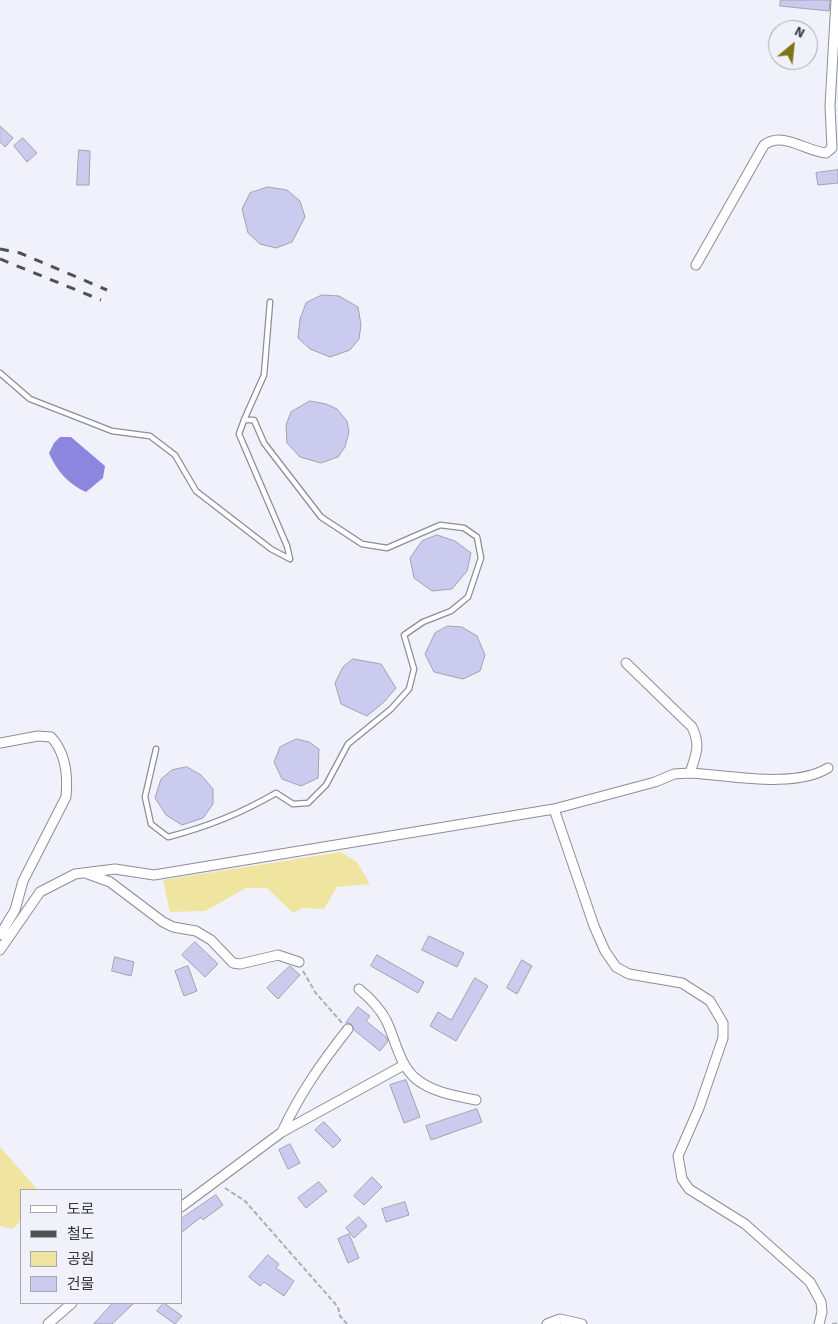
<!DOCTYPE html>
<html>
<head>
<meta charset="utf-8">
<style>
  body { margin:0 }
  #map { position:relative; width:838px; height:1324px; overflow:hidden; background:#f1f1fb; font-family:"Source Sans 3","Noto Sans KR",sans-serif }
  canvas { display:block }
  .legend { position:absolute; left:20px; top:1189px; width:162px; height:115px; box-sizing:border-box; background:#f1f1fb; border:1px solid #a7a7ae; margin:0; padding:6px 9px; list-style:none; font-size:15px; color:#37373a }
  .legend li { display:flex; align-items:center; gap:10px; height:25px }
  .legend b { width:25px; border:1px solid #a7a7ae }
  .north { position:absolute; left:768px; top:20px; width:50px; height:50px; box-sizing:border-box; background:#f1f1fb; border:1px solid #a7a7ae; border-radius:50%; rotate:28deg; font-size:14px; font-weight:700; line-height:20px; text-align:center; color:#37373a }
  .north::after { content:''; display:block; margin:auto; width:18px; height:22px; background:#7f7315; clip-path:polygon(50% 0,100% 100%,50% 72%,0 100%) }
</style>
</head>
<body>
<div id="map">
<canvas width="838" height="1324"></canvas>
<ul class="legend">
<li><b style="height:6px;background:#fff"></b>도로</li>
<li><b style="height:6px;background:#505054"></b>철도</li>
<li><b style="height:14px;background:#efe5a1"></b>공원</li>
<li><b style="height:14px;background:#cbcbf0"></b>건물</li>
</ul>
<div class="north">N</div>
</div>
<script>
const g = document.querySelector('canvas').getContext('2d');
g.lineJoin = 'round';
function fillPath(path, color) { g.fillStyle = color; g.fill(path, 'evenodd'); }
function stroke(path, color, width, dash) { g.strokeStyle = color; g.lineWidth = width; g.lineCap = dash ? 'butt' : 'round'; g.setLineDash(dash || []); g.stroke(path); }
const green = new Path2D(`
  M 341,852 L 357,862 L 370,884 L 337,887 L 324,909 L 302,908 L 293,913 L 267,888 L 246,888 L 205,911 L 170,912 L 163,880 Z
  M 0,1147 L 38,1190 L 21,1190 L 21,1220 L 13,1229 L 0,1226 Z`);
const water = new Path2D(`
  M 60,437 L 71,437 L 105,466 L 103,478 L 86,492 C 69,485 56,470 49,453 L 54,443 Z`);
const building = new Path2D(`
  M 781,0 L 830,0 L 829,11 L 780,6 Z
  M 0,126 L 13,138 L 5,147 L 0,142 Z
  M 23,138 L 37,153 L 27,162 L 14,146 Z
  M 79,150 L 90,151 L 89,185 L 77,185 Z
  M 838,170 L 838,183 L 818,185 L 816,173 Z
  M 268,187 L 287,190 L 300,201 L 305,217 L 292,242 L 276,248 L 260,244 L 248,233 L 242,209 L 250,193 Z
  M 322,295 L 339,296 L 358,307 L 361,325 L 359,339 L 350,350 L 330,357 L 310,349 L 298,338 L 300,319 L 306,303 Z
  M 310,401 L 326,404 L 337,409 L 347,421 L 349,432 L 345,447 L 338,457 L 321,463 L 300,457 L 287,443 L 286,425 L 291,412 Z
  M 437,535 L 455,541 L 471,553 L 467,571 L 452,589 L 432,591 L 414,578 L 410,558 L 422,541 Z
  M 448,626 L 462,627 L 477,636 L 485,655 L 480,671 L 463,679 L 434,672 L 425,654 L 435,633 Z
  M 353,659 L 381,664 L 396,688 L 384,702 L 367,716 L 341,704 L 335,683 L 343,667 Z
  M 297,739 L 309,742 L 319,749 L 318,778 L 301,786 L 282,779 L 274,762 L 280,747 Z
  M 187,767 L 201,775 L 213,789 L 213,804 L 203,818 L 182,825 L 166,815 L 155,798 L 161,779 L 172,770 Z
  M 429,936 L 464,953 L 457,967 L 422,950 Z
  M 195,942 L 218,964 L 205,977 L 182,955 Z
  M 377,955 L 424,982 L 418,993 L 371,966 Z
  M 115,957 L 134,962 L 131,976 L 112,971 Z
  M 522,960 L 532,966 L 517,994 L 507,988 Z
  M 188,966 L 197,991 L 184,996 L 175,971 Z
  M 290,966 L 300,975 L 278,999 L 267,988 Z
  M 475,978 L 488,986 L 456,1041 L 430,1026 L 438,1012 L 451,1020 Z
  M 358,1007 L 370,1016 L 366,1021 L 386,1037 L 388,1041 L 380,1051 L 354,1030 L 351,1024 L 346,1023 Z
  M 406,1080 L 420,1117 L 404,1123 L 390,1085 Z
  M 477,1109 L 482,1122 L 431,1140 L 426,1126 Z
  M 324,1122 L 341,1140 L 333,1148 L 315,1130 Z
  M 290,1144 L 300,1163 L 288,1169 L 279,1150 Z
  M 372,1177 L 382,1187 L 364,1205 L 354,1196 Z
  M 319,1182 L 327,1191 L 306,1208 L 298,1198 Z
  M 216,1195 L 223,1205 L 203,1220 L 201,1217 L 181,1233 L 181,1219 Z
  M 405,1202 L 409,1215 L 386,1222 L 382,1209 Z
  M 359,1217 L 367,1226 L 354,1238 L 346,1228 Z
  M 349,1234 L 359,1258 L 348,1263 L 338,1239 Z
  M 268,1255 L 279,1264 L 276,1268 L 294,1281 L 284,1296 L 264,1282 L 260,1286 L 249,1277 Z
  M 113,1303 L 134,1303 L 112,1324 L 94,1324 Z
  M 164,1303 L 182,1316 L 175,1324 L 157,1311 Z`);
const path = new Path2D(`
  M 303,971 L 315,992 L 342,1023
  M 225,1188 L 245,1201 L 338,1307 L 340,1316 L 347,1324
  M 832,1324 L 838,1323`);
const service = new Path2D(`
  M 0,373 L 30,399 L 112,431 L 150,436 L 175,455 L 196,491 L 271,549 L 290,559 L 287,546 L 239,434 L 244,420 L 254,420 L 264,443 L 321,517 L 362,544 L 387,548 L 440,525 L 464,528 L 477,537 L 481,558 L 468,597 L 451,611 L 423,622 L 404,635 L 414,669 L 409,689 L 391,709 L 348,744 L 326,785 L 308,803 L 293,804 L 276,793 C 242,813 207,827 168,837 L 151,824 L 145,797 L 156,749
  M 244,420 L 264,375 L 270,302`);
const minor = new Path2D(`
  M 696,265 L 764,145 C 783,131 805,151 826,153 L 832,148 L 830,106 L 836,0
  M 626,663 L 692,727 C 701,746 696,754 690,773
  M 0,743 L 38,736 L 51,737 C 66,753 68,776 66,797 L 23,881 L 15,910 L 0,935
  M 554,809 L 594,926 L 605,951 L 616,967 L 629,974 L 682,983 L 710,1001 L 723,1023 L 723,1038 L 699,1108 L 678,1156 L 682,1179 L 689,1189 L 745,1224 L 810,1282 L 821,1302 L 822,1312 L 819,1324
  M 88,874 L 110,882 L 163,922 L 173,927 L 196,931 L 211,940 L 233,963 L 240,964 L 278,955 L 299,962
  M 0,950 L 40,892 L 75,874 L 115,869 L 154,875 L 554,809 L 655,782 L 674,774 L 690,773 C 730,775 793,789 828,768
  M 359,989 C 370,998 379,1007 386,1020 C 395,1038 399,1064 415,1078 C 431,1092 456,1096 476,1100
  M 282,1132 C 300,1093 322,1062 348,1029
  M 181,1207 L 282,1132 L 404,1065
  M 48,1324 L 72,1303
  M 547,1324 L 560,1319 L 582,1324`);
const rail = new Path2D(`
  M 0,249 L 20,253 L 107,290
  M 0,259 L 101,300`);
fillPath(green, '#efe5a1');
fillPath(water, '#8c86de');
fillPath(building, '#cbcbf0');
stroke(building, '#a2a2ab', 1);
stroke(service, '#8d8d96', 7);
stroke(minor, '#8d8d96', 11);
stroke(path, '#aeaeb6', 2, [5, 2.5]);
stroke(service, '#fff', 4.5);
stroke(minor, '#fff', 9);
stroke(rail, '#505054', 3, [9, 9]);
</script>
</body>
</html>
